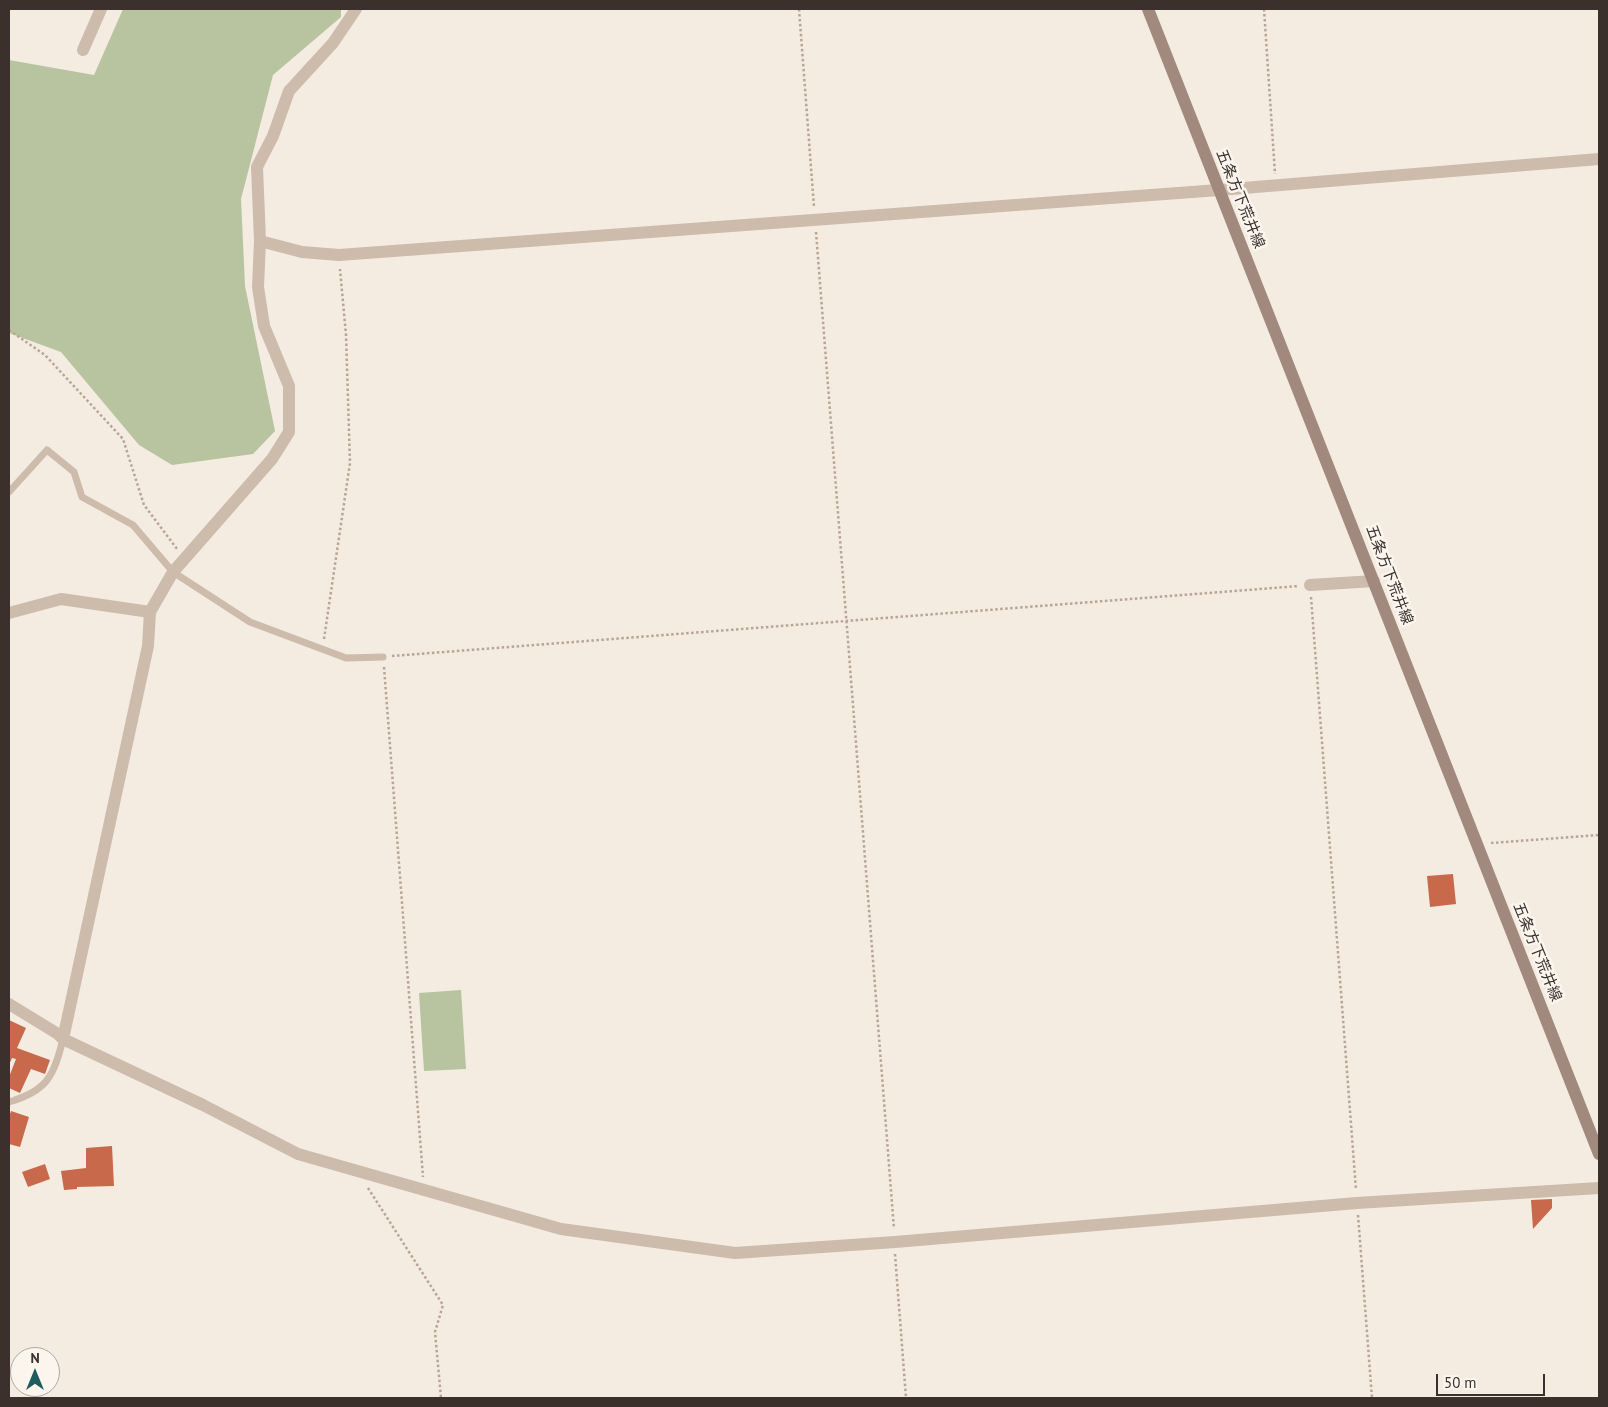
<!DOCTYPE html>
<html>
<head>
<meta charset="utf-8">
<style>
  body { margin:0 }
  #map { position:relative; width:1608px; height:1407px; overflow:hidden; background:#f4ebe1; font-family:"PT Sans",sans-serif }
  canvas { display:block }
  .frame { position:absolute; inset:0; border:10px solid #3b302b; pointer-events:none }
  .north { position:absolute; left:10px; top:1347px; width:50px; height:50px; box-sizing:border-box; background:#fbf5ee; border:1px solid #aea6a0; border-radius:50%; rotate:0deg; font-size:14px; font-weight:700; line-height:20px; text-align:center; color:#3b302b }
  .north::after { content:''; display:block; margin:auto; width:18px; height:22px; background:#1f5a5e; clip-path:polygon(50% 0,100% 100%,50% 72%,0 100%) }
  .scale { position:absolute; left:1436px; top:1374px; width:109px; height:22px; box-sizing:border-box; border:2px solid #3b302b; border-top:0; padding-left:6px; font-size:15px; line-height:18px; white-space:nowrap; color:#3b302b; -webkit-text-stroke:4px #fbf5ee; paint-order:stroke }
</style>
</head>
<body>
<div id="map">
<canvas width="1608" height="1407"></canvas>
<div class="frame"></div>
<div class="north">N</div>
<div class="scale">50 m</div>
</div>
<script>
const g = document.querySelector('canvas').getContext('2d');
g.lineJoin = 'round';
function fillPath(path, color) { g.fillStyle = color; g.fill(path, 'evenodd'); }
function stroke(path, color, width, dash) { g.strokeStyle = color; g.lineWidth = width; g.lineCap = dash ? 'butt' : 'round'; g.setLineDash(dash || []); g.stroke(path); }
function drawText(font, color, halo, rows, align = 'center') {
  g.font = font + ' "PT Sans","Noto Sans JP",sans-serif'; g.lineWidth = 5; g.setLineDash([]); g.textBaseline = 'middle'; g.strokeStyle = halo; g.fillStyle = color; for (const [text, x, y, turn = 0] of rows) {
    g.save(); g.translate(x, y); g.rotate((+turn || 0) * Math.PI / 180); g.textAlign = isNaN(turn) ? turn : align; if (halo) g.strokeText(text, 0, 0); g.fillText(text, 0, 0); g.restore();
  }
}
const green = new Path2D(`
  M 123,9 L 341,9 L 341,17 L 273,75 L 241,199 L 245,286 L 275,431 L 253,454 L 172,465 L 139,445 L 61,352 L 9,333 L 9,60 L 94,75 Z
  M 461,990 L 466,1069 L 424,1071 L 419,993 Z`);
const building = new Path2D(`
  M 1453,874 L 1456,904 L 1430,907 L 1427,876 Z
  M 9,1020 L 26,1028 L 17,1048 L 50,1060 L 45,1074 L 31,1069 L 20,1093 L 9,1088 L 9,1077 L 16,1059 L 12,1058 L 9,1065 Z
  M 11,1111 L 29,1117 L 20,1147 L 9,1144 L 9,1117 Z
  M 112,1146 L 114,1186 L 77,1187 L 77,1189 L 64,1190 L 61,1171 L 86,1168 L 86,1148 Z
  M 45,1164 L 50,1179 L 28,1187 L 22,1172 Z
  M 1552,1199 L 1552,1208 L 1533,1229 L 1531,1200 Z`);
const path = new Path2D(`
  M 799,9 L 814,207
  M 1264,9 L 1275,174
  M 816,232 L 894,1229
  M 9,330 L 45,355 L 123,439 L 144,505 L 177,549
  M 1311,597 L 1356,1190
  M 324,639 L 350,463 L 346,335 L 340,269
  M 392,656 L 1299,586
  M 384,667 L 423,1177
  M 1491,843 L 1599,835
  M 368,1188 L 443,1305 L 435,1332 L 441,1398
  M 1358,1215 L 1372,1398
  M 895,1254 L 906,1398`);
const service = new Path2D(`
  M 9,492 L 47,450 L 74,472 L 82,497 L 133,525 L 173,572 L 250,622 L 346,658 L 383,657
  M 9,1102 C 47,1091 54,1076 63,1039`);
const minor = new Path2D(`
  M 83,50 L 101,9
  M 260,241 L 302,252 L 339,255 L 1219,190 L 1599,159
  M 1310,585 L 1374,581
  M 9,613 L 61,599 L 150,612
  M 9,1004 L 58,1034 L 63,1039 L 203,1105 L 298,1154 L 561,1229 L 735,1253 L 895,1242 L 1357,1203 L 1599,1188
  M 63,1039 L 148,646 L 150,612 L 173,572 L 272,459 L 289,432 L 289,386 L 264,326 L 258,287 L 260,241 L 257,167 L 273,136 L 289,91 L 333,43 L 356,9`);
const secondary = new Path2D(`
  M 1148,9 L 1599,1154`);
const streetNames = [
  ["五条方下荒井線",1240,199,68],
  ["五条方下荒井線",1389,575,69],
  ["五条方下荒井線",1537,952,68]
];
fillPath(green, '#b8c4a0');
fillPath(building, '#c8694b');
stroke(path, '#b9a596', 2.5, [2.5, 2.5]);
stroke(service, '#cdbbac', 7);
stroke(minor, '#cdbbac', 12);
stroke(secondary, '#a18a7d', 12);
drawText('15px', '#3b302b', '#fbf5ee', streetNames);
</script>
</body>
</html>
